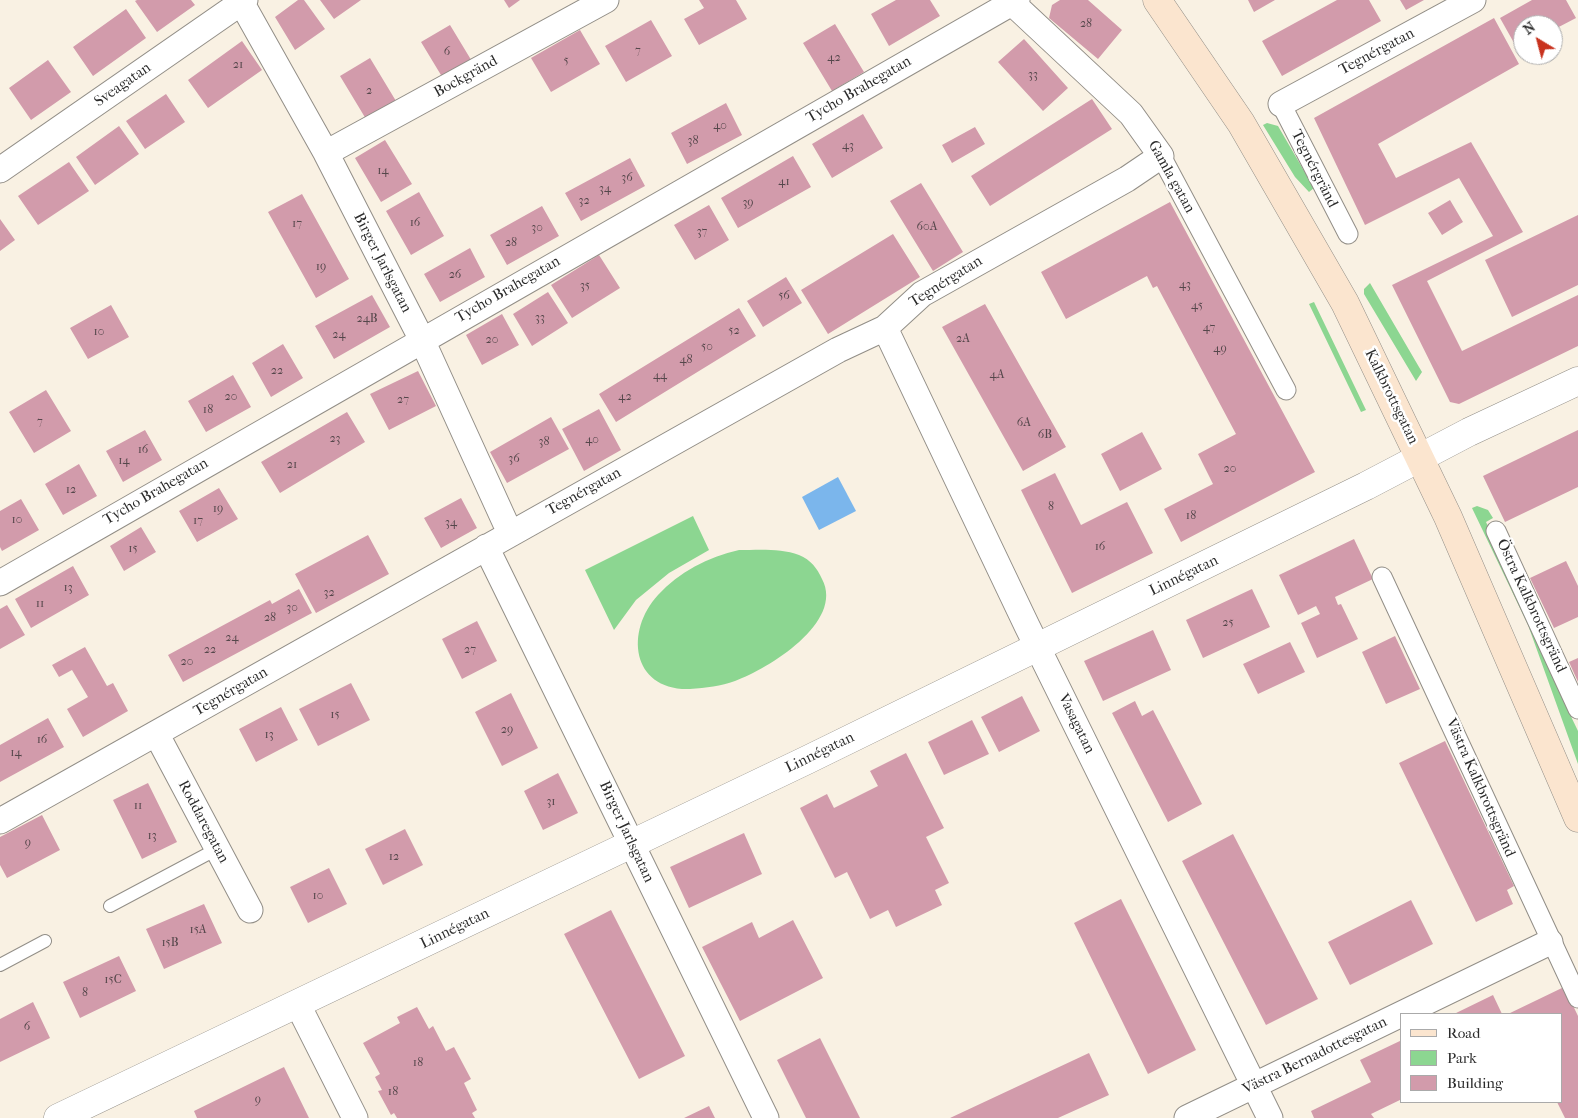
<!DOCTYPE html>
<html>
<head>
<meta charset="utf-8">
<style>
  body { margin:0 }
  #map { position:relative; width:1578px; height:1118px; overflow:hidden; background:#f9f1e3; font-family:"IM FELL French Canon",serif }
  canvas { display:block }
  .legend { position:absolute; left:1400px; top:1013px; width:162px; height:90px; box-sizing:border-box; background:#fff; border:1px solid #aaa; margin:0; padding:6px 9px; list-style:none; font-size:15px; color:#2b2b2b }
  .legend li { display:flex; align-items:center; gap:10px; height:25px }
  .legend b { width:25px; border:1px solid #aaa }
  .north { position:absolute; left:1513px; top:15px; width:50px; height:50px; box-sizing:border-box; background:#fff; border:1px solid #aaa; border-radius:50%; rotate:323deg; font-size:14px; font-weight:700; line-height:20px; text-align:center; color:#2b2b2b }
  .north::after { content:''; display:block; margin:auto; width:18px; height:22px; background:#c8321e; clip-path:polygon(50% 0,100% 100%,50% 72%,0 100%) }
</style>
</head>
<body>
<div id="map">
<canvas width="1578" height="1118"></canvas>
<ul class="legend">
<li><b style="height:6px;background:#fbe5cf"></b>Road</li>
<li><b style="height:14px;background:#8cd691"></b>Park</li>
<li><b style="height:14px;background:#d29bab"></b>Building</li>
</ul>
<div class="north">N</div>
</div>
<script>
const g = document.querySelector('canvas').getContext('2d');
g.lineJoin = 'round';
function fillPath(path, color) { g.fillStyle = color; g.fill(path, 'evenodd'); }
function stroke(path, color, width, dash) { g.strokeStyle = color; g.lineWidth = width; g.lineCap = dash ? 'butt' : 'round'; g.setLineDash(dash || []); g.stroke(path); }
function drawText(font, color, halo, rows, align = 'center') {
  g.font = font + ' "IM FELL French Canon",serif'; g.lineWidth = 5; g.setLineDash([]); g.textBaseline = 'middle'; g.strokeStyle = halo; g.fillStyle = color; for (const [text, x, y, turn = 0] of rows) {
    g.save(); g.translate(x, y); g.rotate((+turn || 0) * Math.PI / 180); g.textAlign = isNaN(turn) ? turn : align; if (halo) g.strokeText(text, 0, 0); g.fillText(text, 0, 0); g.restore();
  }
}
const green = new Path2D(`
  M 1267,123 L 1278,126 L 1314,188 L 1309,192 L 1295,177 L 1263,125 Z
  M 1370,283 L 1419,367 L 1422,372 L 1416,381 L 1364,294 L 1364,289 Z
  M 1314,302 L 1366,410 L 1361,412 L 1309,304 Z
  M 1477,506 L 1488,510 L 1493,518 L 1486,522 L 1532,619 L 1564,702 L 1578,731 L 1578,764 L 1528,625 L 1472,508 Z
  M 693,516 L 709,550 L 669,573 L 636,600 L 614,630 L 585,570 Z
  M 739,550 C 758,550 781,548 799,555 C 811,560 817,568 822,579 C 845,622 768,669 735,681 C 721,686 706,688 690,689 C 632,691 624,632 658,595 C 679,572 708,557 739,550 Z`);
const water = new Path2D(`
  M 838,477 L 856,511 L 819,530 L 802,497 Z`);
const building = new Path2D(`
  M 137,0 L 191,0 L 195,5 L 157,32 L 135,1 Z
  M 298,0 L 304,0 L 325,29 L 295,50 L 275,17 Z
  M 320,0 L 361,0 L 334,19 Z
  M 504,0 L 520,0 L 509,8 Z
  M 699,0 L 736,0 L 747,19 L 699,45 L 684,19 L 704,8 Z
  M 896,0 L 930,0 L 940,16 L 889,46 L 871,14 Z
  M 1060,0 L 1088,0 L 1122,30 L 1098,59 L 1049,18 L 1052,5 Z
  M 1248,0 L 1275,0 L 1254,12 Z
  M 1337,0 L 1369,0 L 1381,21 L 1282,76 L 1262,41 Z
  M 1400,0 L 1424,0 L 1406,10 Z
  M 1532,0 L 1566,0 L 1576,18 L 1553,30 L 1553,25 L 1523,25 L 1523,47 L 1518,50 L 1500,18 Z
  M 126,9 L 146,38 L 93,76 L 73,47 Z
  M 1494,18 L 1519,64 L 1378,144 L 1396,178 L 1471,142 L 1523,232 L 1427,281 L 1462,351 L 1578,295 L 1578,346 L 1459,404 L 1450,402 L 1392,285 L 1493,236 L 1459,178 L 1365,225 L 1314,118 Z
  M 651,20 L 672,56 L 626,82 L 605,46 Z
  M 835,24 L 864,72 L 832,91 L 803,43 Z
  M 450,25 L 473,63 L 444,80 L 421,42 Z
  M 580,30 L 600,64 L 551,92 L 531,58 Z
  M 1024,39 L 1068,88 L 1043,111 L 998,62 Z
  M 242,41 L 262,70 L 208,108 L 188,80 Z
  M 370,58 L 399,106 L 369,124 L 340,76 Z
  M 48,60 L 71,92 L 31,120 L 9,88 Z
  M 166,94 L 185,122 L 145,149 L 126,121 Z
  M 1092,99 L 1112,129 L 990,206 L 971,176 Z
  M 726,103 L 742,135 L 687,164 L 671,133 Z
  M 863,114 L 883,148 L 832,178 L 812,144 Z
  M 119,126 L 139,154 L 95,185 L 76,157 Z
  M 975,127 L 985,144 L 952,163 L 942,145 Z
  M 385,140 L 412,184 L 381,202 L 355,158 Z
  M 793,156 L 811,187 L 738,228 L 721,198 Z
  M 630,158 L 645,186 L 581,221 L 565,193 Z
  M 69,162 L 89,191 L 38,225 L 18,196 Z
  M 921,183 L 963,252 L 933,271 L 890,201 Z
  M 419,192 L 444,236 L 411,255 L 386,211 Z
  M 302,194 L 349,279 L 316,298 L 268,212 Z
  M 1450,200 L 1463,222 L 1442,235 L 1428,213 Z
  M 1170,202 L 1315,472 L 1181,542 L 1164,509 L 1213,484 L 1198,454 L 1236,434 L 1157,286 L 1153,288 L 1147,276 L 1066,319 L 1041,272 Z
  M 709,205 L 729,240 L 695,260 L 674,225 Z
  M 542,206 L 559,236 L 507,265 L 490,235 Z
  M 1578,215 L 1578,285 L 1512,317 L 1485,260 Z
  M 0,219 L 15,240 L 0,251 Z
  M 893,234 L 920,277 L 828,334 L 801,290 Z
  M 470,248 L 485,277 L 440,302 L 424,274 Z
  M 599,255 L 620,288 L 572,318 L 551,285 Z
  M 786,277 L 802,303 L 763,327 L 747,301 Z
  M 548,292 L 568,323 L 532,346 L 513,314 Z
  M 372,295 L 390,327 L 334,359 L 315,326 Z
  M 985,304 L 1066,447 L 1023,471 L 942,327 Z
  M 111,305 L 129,337 L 88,359 L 70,328 Z
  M 739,308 L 756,336 L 616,422 L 599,394 Z
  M 502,314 L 519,345 L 482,365 L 466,335 Z
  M 283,344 L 303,378 L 271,397 L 252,363 Z
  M 418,371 L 436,406 L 389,430 L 370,394 Z
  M 233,375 L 251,407 L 206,432 L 188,401 Z
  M 46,390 L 71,431 L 34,453 L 9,412 Z
  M 599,409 L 621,450 L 584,471 L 562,429 Z
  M 347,412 L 365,442 L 280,493 L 261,462 Z
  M 551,417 L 569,449 L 507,483 L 490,452 Z
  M 145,430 L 162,460 L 123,482 L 106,451 Z
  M 1578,430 L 1578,487 L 1505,522 L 1483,476 Z
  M 1142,432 L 1162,469 L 1120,491 L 1101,454 Z
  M 79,464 L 97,496 L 63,515 L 45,484 Z
  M 1055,473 L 1081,525 L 1127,502 L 1153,553 L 1072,593 L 1021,490 Z
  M 219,488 L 238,519 L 197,542 L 179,511 Z
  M 461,498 L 477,528 L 441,548 L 424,518 Z
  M 21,499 L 39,530 L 2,551 L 0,547 L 0,511 Z
  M 141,527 L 156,552 L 124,571 L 110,546 Z
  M 368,535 L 389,574 L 316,613 L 295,574 Z
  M 1354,539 L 1373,579 L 1335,597 L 1338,605 L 1341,604 L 1358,639 L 1317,658 L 1301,623 L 1320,614 L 1316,606 L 1298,615 L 1279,575 Z
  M 1566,561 L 1578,586 L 1578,617 L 1554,628 L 1530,578 Z
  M 73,566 L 89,595 L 31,628 L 15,599 Z
  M 299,589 L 312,613 L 183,682 L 168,655 L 270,600 L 272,604 Z
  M 1252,589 L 1270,627 L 1203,658 L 1186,620 Z
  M 7,605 L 25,635 L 0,649 L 0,609 Z
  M 477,621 L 497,661 L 462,679 L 442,639 Z
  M 1153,630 L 1171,670 L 1103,701 L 1084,661 Z
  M 1395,636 L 1420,689 L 1386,704 L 1362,652 Z
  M 1290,642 L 1305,672 L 1258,694 L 1243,664 Z
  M 85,647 L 107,686 L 113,683 L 128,711 L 83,737 L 67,709 L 88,697 L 72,670 L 59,677 L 52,665 Z
  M 1578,658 L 1578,682 L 1569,662 Z
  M 351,683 L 370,720 L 318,746 L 299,709 Z
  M 511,693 L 538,748 L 502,766 L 475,712 Z
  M 1022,696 L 1040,731 L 999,752 L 981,717 Z
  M 1135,701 L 1142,716 L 1153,710 L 1202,804 L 1168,822 L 1112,713 Z
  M 281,707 L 298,740 L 256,762 L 239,729 Z
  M 48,718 L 64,747 L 0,782 L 0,745 Z
  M 972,720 L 989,754 L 944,775 L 928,742 Z
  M 1445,741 L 1514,886 L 1507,890 L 1513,904 L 1476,922 L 1399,763 Z
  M 906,753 L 944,828 L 926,837 L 949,883 L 935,890 L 942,905 L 896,927 L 888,910 L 870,919 L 847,872 L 835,878 L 800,808 L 827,794 L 834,808 L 878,786 L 870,771 Z
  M 558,773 L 578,813 L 543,830 L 524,791 Z
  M 148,783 L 177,842 L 142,859 L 113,800 Z
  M 42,815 L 60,850 L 7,878 L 0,865 L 0,837 Z
  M 405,829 L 423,865 L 383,885 L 365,849 Z
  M 744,833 L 762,874 L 689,908 L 670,867 Z
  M 1233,834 L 1318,999 L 1266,1025 L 1182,861 Z
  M 329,868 L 347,904 L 308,923 L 290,887 Z
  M 1121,899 L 1196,1050 L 1148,1074 L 1074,923 Z
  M 1411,900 L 1433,944 L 1350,985 L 1328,942 Z
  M 204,904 L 222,943 L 164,969 L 146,929 Z
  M 611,910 L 685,1056 L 639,1079 L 564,934 Z
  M 793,920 L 823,978 L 740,1021 L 702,947 L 752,922 L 759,938 Z
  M 119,956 L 136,991 L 80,1018 L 63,982 Z
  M 1564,987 L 1578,1016 L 1578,1118 L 1565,1118 L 1557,1102 L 1562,1102 L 1562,1014 L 1508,1014 Z
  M 1493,995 L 1502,1014 L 1454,1014 Z
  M 33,1002 L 50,1038 L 0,1062 L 0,1019 Z
  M 417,1007 L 429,1029 L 433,1026 L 446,1051 L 454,1047 L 471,1079 L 464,1083 L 477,1110 L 472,1113 L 475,1118 L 397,1118 L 394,1113 L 391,1115 L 378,1091 L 382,1090 L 375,1077 L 380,1074 L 363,1043 L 400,1023 L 397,1017 Z
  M 820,1038 L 860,1118 L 806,1118 L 777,1060 Z
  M 1402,1040 L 1402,1099 L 1371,1114 L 1374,1118 L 1314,1118 L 1311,1111 L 1371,1082 L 1360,1060 Z
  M 1089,1053 L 1109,1095 L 1058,1118 L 950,1118 Z
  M 284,1067 L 309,1118 L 197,1118 L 194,1111 Z
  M 709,1106 L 715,1118 L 684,1118 Z`);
const service = new Path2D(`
  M 110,906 L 217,849
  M 0,965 L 45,941`);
const pedestrian = new Path2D(`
  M 1281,104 L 1348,234
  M 1161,156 L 1286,390
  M 1496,531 L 1578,709
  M 1382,577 L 1578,998`);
const minor = new Path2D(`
  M 240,0 L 326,153 L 422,340 L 510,533
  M 1281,104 L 1473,0
  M 326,153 L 606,0
  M 0,170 L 245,0
  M 885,328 L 1027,626 L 1270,1118
  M 486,547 L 766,1118
  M 0,583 L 1017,0
  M 157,735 L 250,910
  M 0,821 L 838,350 L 885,328 L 922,294 L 1127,179 L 1161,156 L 1131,114 L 1009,0
  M 298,1005 L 355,1118
  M 1187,1118 L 1550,942`);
const tertiary = new Path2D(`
  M 58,1118 L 807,760 L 1366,486 L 1469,432 L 1578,381`);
const secondary = new Path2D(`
  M 1157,0 L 1241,123 L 1345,303 L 1448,517 L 1578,818`);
const numberNames = [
  ["28",1086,24],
  ["7",638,51],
  ["6",447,52],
  ["42",834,58],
  ["5",566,61],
  ["21",238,65],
  ["33",1033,75],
  ["2",369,91],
  ["40",720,126],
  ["38",693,141],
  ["43",848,146],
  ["14",383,171],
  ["36",627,178],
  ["41",784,182],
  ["34",605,189],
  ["32",584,201],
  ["39",748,203],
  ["16",415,223],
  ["17",297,224],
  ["60A",927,227],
  ["30",537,228],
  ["37",702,232],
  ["28",511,243],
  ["19",321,267],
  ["26",455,275],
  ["43",1185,285],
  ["35",585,286],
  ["56",784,296],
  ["45",1197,306],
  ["33",540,318],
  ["24B",367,319],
  ["47",1209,328],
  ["52",734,331],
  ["10",99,332],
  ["24",339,335],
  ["2A",963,339],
  ["20",492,340],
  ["50",707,347],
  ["49",1220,349],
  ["48",686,360],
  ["22",277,371],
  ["4A",997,375],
  ["44",660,376],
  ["20",231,397],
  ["42",625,397],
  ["27",403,400],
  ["18",208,410],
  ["7",40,422],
  ["6A",1024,423],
  ["6B",1045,435],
  ["23",335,439],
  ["40",592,440],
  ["38",544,442],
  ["16",143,450],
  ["36",514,459],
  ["14",124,461],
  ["21",292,465],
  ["20",1230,469],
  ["12",71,490],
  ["8",1051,507],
  ["19",218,509],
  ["18",1191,516],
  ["10",17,520],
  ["17",198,521],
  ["34",451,523],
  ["16",1100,547],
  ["15",133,549],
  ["13",68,588],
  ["32",329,593],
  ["11",40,604],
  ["30",292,608],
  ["28",270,618],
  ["25",1228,623],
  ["24",232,638],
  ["22",210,650],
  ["27",470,650],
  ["20",187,662],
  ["15",335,715],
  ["29",507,730],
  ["13",269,735],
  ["16",42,740],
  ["14",16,753],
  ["31",551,802],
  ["11",138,806],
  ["13",152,836],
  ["9",28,843],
  ["12",394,857],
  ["10",318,896],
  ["15A",198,930],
  ["15B",170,943],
  ["15C",113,980],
  ["8",85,993],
  ["6",27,1027],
  ["18",418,1063],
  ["18",393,1092],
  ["9",258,1100]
];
const streetNames = [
  ["Tegnérgatan",1377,52,-28],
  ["Bockgränd",466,77,-29],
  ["Sveagatan",123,85,-35],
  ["Tycho Brahegatan",859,90,-30],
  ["Tegnérgränd",1314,169,63],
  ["Gamla gatan",1171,177,61],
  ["Birger Jarlsgatan",382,263,63],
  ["Tegnérgatan",946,282,-32],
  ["Tycho Brahegatan",508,290,-30],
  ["Kalkbrottsgatan",1391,397,64],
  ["Tycho Brahegatan",156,492,-30],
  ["Tegnérgatan",584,492,-29],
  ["Linnégatan",1184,576,-26],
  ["Östra Kalkbrottsgränd",1531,606,65],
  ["Tegnérgatan",231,692,-30],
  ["Vasagatan",1076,724,64],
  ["Linnégatan",820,753,-26],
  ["Västra Kalkbrottsgränd",1480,788,66],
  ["Roddaregatan",203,822,62],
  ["Birger Jarlsgatan",626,832,65],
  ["Linnégatan",455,929,-26],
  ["Västra Bernadottesgatan",1315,1056,-26]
];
fillPath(green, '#8cd691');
fillPath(water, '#7bb6ec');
fillPath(building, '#d29bab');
stroke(service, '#928e87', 14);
stroke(pedestrian, '#928e87', 21);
stroke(minor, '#928e87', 27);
stroke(tertiary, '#928e87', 29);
stroke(secondary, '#928e87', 29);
stroke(service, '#fff', 12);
stroke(pedestrian, '#fff', 19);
stroke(minor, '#fff', 25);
stroke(tertiary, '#fff', 28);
stroke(secondary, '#fbe5cf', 28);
drawText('12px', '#55474b', null, numberNames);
drawText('15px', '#2b2b2b', '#fff', streetNames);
</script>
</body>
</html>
